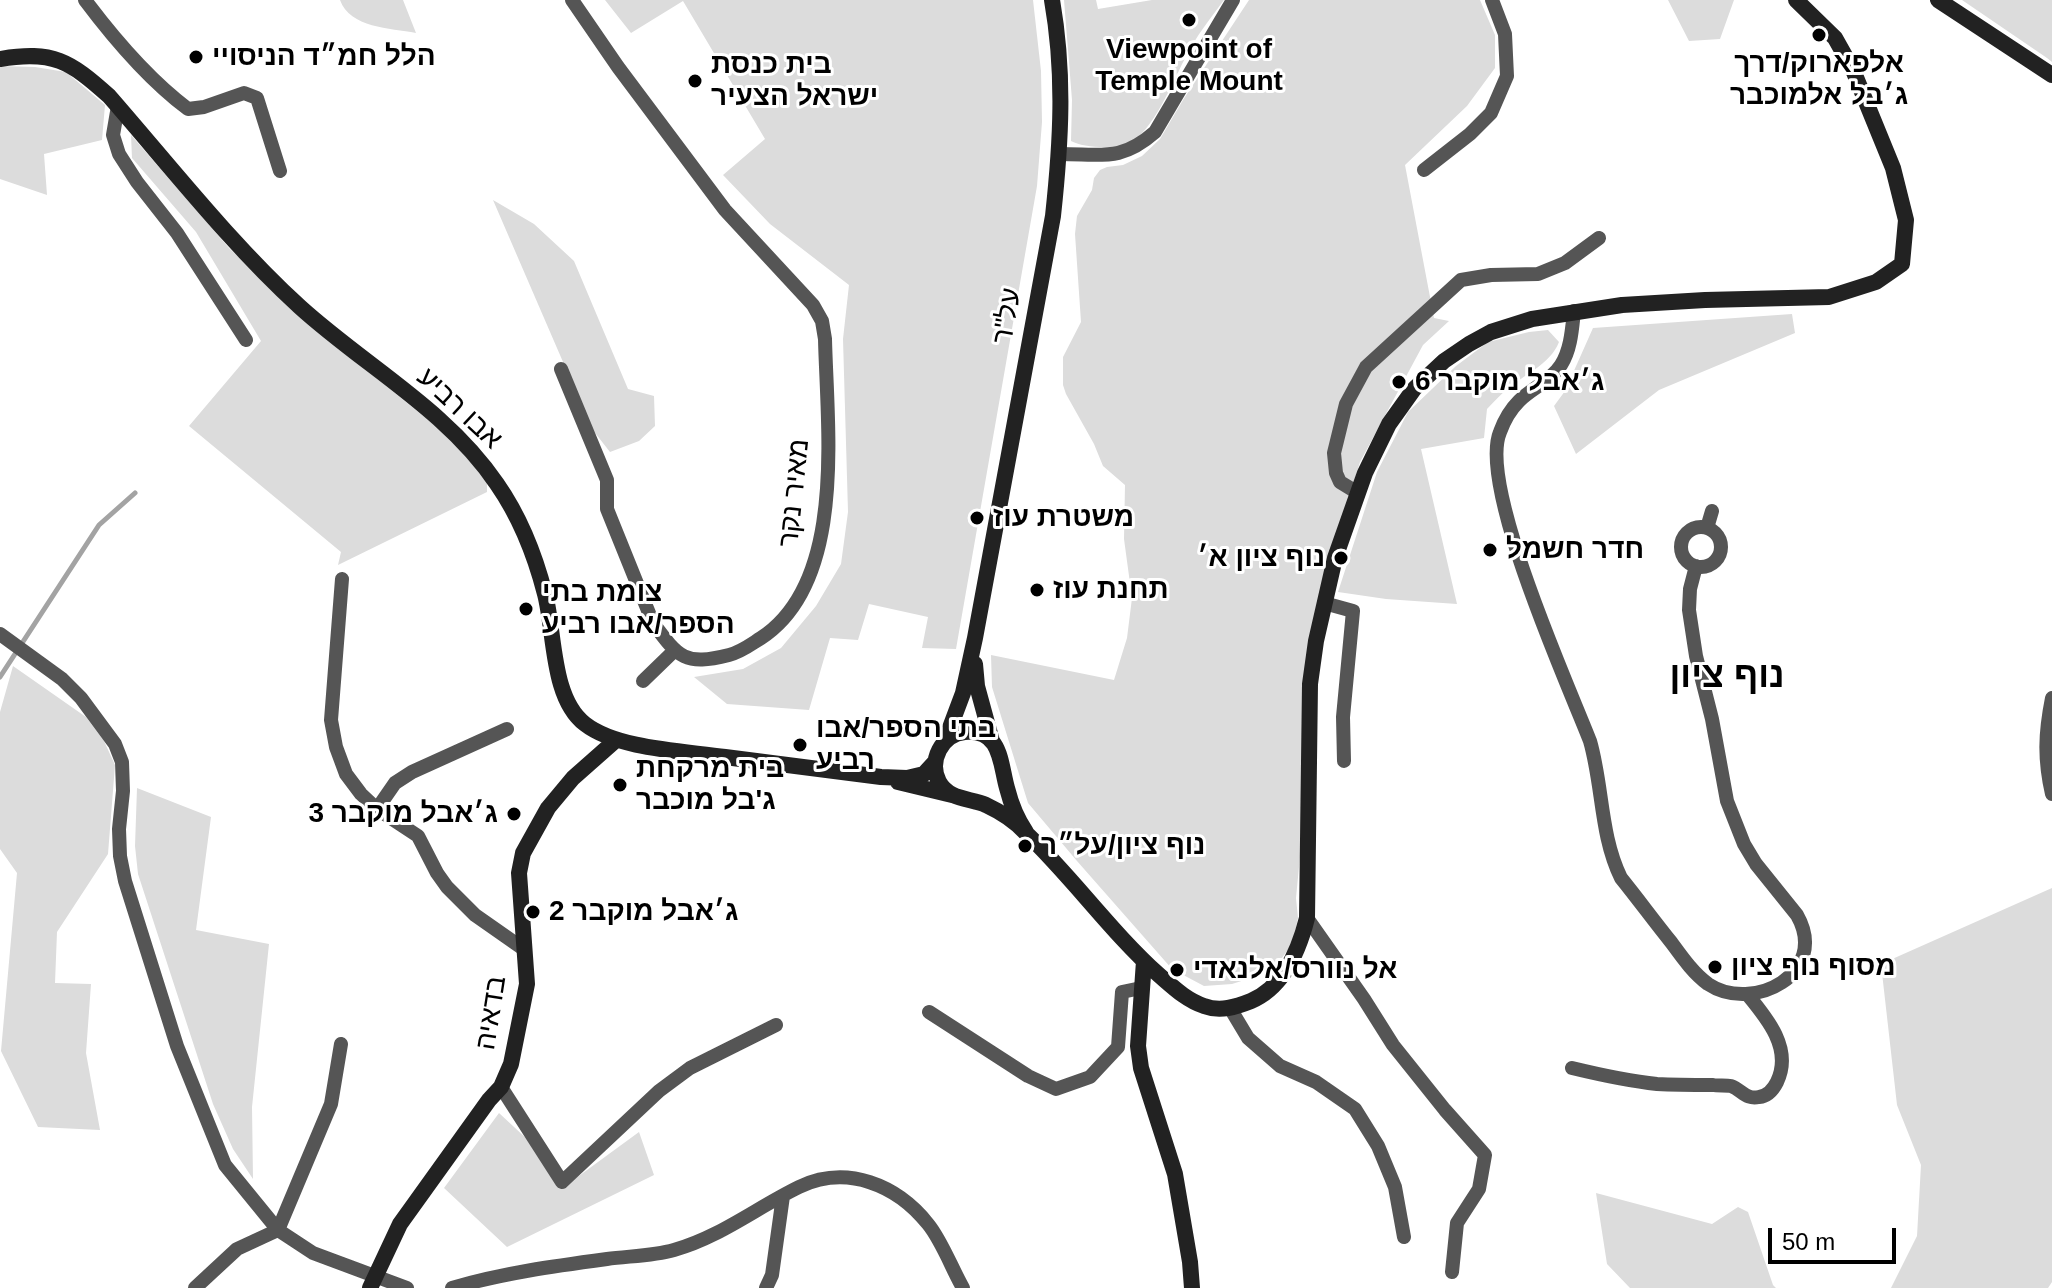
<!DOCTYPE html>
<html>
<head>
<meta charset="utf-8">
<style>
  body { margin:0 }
  #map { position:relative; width:2052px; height:1288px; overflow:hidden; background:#fff; font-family:Helvetica,sans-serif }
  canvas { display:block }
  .scale { position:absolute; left:1768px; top:1228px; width:128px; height:36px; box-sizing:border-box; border:4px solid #000; border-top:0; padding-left:10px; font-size:24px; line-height:28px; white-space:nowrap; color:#000; -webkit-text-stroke:6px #fff; paint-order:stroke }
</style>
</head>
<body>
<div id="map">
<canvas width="2052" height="1288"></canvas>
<div class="scale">50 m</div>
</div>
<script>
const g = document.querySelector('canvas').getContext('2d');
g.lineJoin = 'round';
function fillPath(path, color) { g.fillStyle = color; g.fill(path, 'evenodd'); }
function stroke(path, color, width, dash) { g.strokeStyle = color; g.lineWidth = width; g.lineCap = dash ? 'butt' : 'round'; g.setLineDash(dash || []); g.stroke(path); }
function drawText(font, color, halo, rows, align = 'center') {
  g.font = font + ' Helvetica,"Noto Sans Hebrew",sans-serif'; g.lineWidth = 6; g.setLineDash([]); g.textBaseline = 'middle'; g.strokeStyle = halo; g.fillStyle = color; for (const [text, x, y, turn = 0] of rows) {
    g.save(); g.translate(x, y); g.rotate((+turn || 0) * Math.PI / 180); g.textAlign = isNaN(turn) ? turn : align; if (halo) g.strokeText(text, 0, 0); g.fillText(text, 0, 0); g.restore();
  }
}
const green = new Path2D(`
  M 340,0 L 403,0 L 416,33 C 390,28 350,28 340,0 Z
  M 605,0 L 1033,0 L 1041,71 L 1042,122 L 1037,186 L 956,649 L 922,648 L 928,617 L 869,604 L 858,640 L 830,638 L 809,710 L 727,704 L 694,677 L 743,669 L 781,648 L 816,606 L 841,564 L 848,512 L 843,339 L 849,285 L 770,224 L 723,175 L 765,139 L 683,1 L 631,33 Z
  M 1064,0 L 1096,0 L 1098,9 L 1152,0 L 1224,0 C 1213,15 1201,30 1191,47 C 1175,75 1158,124 1132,142 C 1120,150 1083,148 1071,141 L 1072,100 Z
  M 1249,0 L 1480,0 L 1495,35 L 1495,68 L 1467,106 L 1405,165 L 1434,318 L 1449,321 L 1423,345 L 1360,462 L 1328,563 L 1296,898 L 1298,918 L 1293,942 L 1282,958 L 1254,977 L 1232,984 L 1204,986 L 1172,969 L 1077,861 L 1028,803 L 992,687 L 991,655 L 1114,680 L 1127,638 L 1132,598 L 1124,539 L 1125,485 L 1103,466 L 1094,444 L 1066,394 L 1063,385 L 1063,357 L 1081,322 L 1075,234 L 1077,216 L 1092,190 L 1094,178 L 1100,170 L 1107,167 L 1123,165 L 1142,156 L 1160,139 L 1183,100 Z
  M 1668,0 L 1734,0 L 1720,39 L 1689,41 Z
  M 1962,0 L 2052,0 L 2052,62 L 2047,58 Z
  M 0,66 L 35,67 L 66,72 L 105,105 L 102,140 L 44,154 L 47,195 L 0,179 Z
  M 131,135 L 229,248 L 302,318 L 448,436 L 487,481 L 487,492 L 338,565 L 341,552 L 189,426 L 261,341 L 196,232 L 132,158 Z
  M 493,200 L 534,224 L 574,261 L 628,389 L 654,396 L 655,426 L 639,441 L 610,452 L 592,429 Z
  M 1792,314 L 1795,333 L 1659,390 L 1576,454 L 1554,406 L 1565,391 L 1593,328 Z
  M 1548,330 L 1559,342 C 1550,365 1523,375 1506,390 C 1499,396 1493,403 1487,409 L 1484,438 L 1421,449 L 1457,604 L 1386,599 L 1338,592 L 1377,472 L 1408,412 L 1456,366 L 1488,342 L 1529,332 Z
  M 13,666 L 86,717 L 104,741 L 115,765 L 108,854 L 57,932 L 55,983 L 91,984 L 86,1053 L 100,1130 L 38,1127 L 1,1051 L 17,873 L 0,849 L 0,712 Z
  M 137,788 L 211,817 L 196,930 L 269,944 L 252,1107 L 253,1179 L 233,1149 L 213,1104 L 138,874 L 135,846 Z
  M 2052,888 L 2052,1282 L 2048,1288 L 1891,1288 L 1917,1236 L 1921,1165 L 1897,1105 L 1881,964 Z
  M 499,1113 L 572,1181 L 639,1132 L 654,1175 L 507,1247 L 444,1188 Z
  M 1596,1193 L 1712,1224 L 1738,1207 L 1748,1212 L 1773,1285 L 1776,1288 L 1630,1288 L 1607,1264 Z`);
const stream = new Path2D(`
  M 0,677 L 99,525 L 135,493`);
const street = new Path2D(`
  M 85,0 C 115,40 148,79 188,109 L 204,107 L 244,93 L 257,98 L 280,171
  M 118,106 L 113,135 L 119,154 L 137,182 L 177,233 L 246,340
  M 1060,154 C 1102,154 1121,162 1155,132 L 1233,0
  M 1424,170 L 1470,134 L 1491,113 L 1507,76 L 1505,34 L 1492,0
  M 1574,311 C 1572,329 1571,349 1561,365 C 1551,381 1532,388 1519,401 C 1511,409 1504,421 1500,432 C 1478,485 1567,682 1590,741 C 1603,786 1600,835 1621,878 C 1638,899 1654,921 1671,942 C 1682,957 1693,973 1708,984 C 1753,1014 1830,973 1797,915 L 1756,864 L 1744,844 L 1727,801 L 1712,719 L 1696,656 L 1689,610 L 1690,589 L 1696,566
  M 561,369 L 607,480 L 607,509 L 653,623 C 679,658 685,666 729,655 C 741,652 750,645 761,638 C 847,582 827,428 825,339 L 822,321 L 813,305 L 725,210 L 618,67 L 572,0
  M 1358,493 L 1340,482 L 1336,473 L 1334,453 L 1346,404 L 1366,367 L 1461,280 L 1491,275 L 1538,274 L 1565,263 L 1599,238
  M1681 547a20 20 0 1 1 40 0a20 20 0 1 1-40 0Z
  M 1707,528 L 1712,511
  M 342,579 L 331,720 L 336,747 L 346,774 L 361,794 L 377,809 L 418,836 L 437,873 L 447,887 L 475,915 L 525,950
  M 1324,603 L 1353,611 L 1343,717 L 1344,761
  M 0,634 L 62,679 L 81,698 L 115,744 L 122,762 L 123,791 L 119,829 L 120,856 L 125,881 L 177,1046 L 225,1165 L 278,1230 L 313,1253 L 407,1288
  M 643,681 L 675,650
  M 2052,698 C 2045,733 2044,759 2052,794
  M 377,809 L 395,783 L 412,772 L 507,729
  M 1307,918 L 1364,999 L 1393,1045 L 1445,1110 L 1485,1155 L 1479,1189 L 1457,1223 L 1452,1272
  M 1230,1008 L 1248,1038 L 1280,1066 L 1316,1082 L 1355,1109 L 1378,1146 L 1395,1187 L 1404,1237
  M 929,1012 L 1028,1076 L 1056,1089 L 1090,1077 L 1118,1047 L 1122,992 L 1141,988
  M 1572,1068 C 1601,1075 1628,1081 1657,1084 C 1676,1085 1694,1085 1713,1085 C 1718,1086 1726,1085 1731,1086 C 1742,1090 1746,1100 1759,1097 C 1768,1096 1773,1090 1777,1082 C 1793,1049 1767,1018 1747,994
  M 501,1087 L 562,1182 L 659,1091 L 690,1068 L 776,1025
  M 195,1288 L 237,1249 L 278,1230 L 331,1104 L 341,1044
  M 452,1288 C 503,1273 555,1266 607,1259 C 629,1256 653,1256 674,1250 C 720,1237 756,1208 799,1187 C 847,1164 897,1185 928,1224 C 942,1241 952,1269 963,1288
  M 766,1288 L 772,1275 L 783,1196`);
const secondary = new Path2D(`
  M 1938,0 L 2052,75
  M 0,59 C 53,50 70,61 109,96 C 171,167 230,243 300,307 C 365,366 447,410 497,484 C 520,517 535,555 545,594 C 555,632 551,698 585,724 C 617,749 684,751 725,757 C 777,764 829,770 881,777 L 907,778 L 924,774 L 935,762
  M 975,664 L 977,686 L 992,741
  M 945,741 L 963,693 L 975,638 L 1053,216 C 1061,142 1065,74 1052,0
  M 898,782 L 952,795
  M 1026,832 C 1017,819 1011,804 1007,788 C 1000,764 1002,729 965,732 C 942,734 928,761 939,782 C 949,800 969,798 986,805 C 1001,812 1015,821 1026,833 C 1073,878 1111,932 1159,975 C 1173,987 1186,1000 1204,1006 C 1220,1012 1236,1007 1251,1001 C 1284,987 1299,950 1307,918 L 1310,684 L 1316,641 L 1335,558 L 1365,473 L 1389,424 L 1414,389 L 1444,361 L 1469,344 L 1491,332 L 1532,319 L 1622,305 L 1705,300 L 1829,297 L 1876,282 L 1902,264 L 1906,220 L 1893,168 L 1853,70 L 1835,38 L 1796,0
  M 1144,961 L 1138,1046 L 1141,1068 L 1175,1174 L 1190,1262 L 1192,1288
  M 370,1288 L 400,1224 L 489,1100 L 501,1087 L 511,1064 L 527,984 L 519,873 L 523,853 L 548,808 L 573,778 L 616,740`);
const markers = [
  [1189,20,8,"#000"],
  [1819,35,8,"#000"],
  [196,57,8,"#000"],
  [695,81,8,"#000"],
  [1399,382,8,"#000"],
  [977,518,8,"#000"],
  [1490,550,8,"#000"],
  [1341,558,8,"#000"],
  [1037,590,8,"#000"],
  [526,609,8,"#000"],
  [800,745,8,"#000"],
  [620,785,8,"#000"],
  [514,814,8,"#000"],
  [1025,846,8,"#000"],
  [533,912,8,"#000"],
  [1715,967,8,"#000"],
  [1177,970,8,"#000"]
];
const poiNames = [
  ["Viewpoint of",1189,50,"center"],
  ["Temple Mount",1189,82,"center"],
  ["הלל חמ״ד הניסויי",212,57],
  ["אלפארוק/דרך",1819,64,"center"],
  ["ג׳בל אלמוכבר",1819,96,"center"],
  ["בית כנסת",711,65],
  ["ישראל הצעיר",711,97],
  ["ג׳אבל מוקבר 6",1415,382],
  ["משטרת עוז",993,518],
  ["חדר חשמל",1506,550],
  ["נוף ציון א׳",1325,558,"right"],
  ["תחנת עוז",1053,590],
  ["צומת בתי",542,593],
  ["הספר/אבו רביע",542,625],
  ["בתי הספר/אבו",816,729],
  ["רביע",816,761],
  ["בית מרקחת",636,769],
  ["ג'בל מוכבר",636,801],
  ["ג׳אבל מוקבר 3",498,814,"right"],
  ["נוף ציון/על״ר",1041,846],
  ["ג׳אבל מוקבר 2",549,912],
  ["מסוף נוף ציון",1731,967],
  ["אל נוורס/אלנאדי",1193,970]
];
const streetNames = [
  ["על\"ר",1008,316,-80],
  ["אבו רביע",459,409,43],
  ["מאיר נקר",795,493,-84],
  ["בדאיה",492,1013,-81]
];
const districtNames = [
  ["נוף ציון",1727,677]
];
fillPath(green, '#dcdcdc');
stroke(stream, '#a3a3a3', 5);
stroke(street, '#555', 14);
stroke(secondary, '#222', 16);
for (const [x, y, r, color] of markers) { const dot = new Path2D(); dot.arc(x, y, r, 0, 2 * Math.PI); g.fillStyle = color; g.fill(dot); stroke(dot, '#fff', 3); }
drawText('bold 28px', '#000', '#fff', poiNames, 'left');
drawText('28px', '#000', '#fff', streetNames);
drawText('bold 36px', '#000', '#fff', districtNames);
</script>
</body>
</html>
